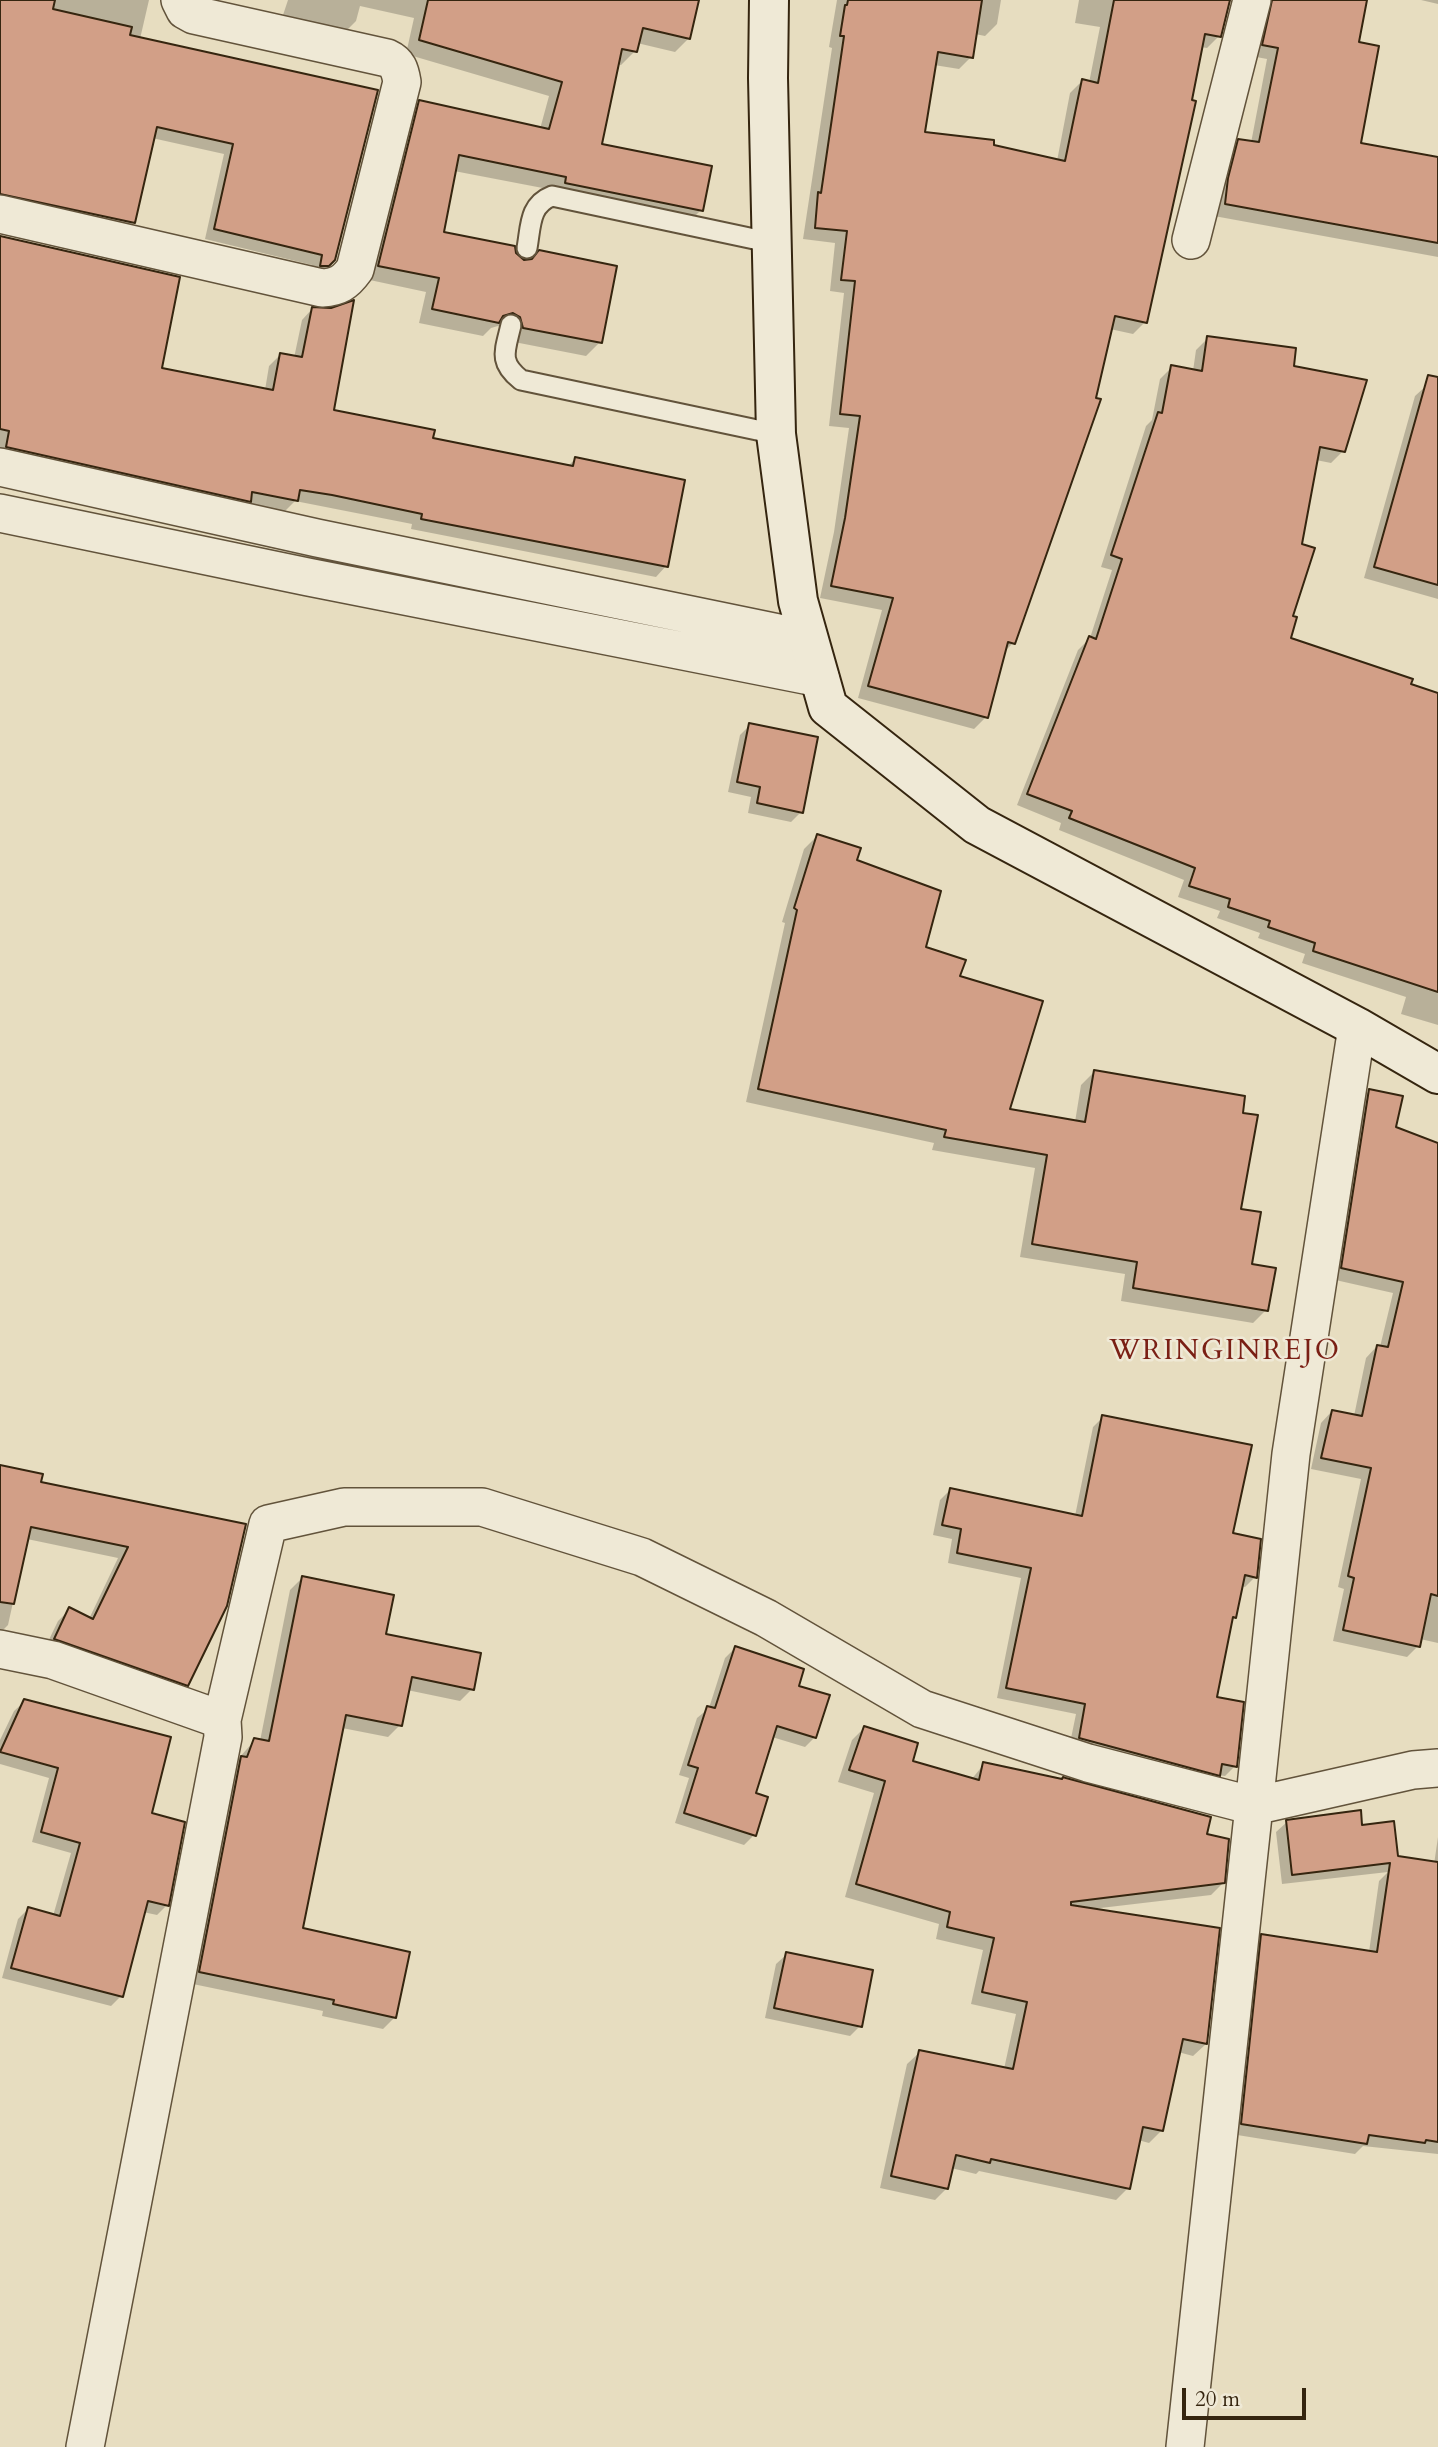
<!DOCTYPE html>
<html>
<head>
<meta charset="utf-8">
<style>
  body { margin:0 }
  #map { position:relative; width:1438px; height:2447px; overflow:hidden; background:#e7ddc0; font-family:Cardo,serif }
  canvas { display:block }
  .scale { position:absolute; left:1182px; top:2388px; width:124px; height:32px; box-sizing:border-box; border:4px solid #35250f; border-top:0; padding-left:9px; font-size:21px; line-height:24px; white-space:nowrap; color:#35250f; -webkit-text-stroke:5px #efe9d6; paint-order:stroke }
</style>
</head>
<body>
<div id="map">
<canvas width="1438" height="2447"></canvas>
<div class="scale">20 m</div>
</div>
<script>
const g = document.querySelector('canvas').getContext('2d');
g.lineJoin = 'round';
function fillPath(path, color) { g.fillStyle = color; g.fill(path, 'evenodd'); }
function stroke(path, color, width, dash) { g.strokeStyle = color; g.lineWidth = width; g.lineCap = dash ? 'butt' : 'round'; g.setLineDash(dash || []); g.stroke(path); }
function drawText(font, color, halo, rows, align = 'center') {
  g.font = font + ' Cardo,serif'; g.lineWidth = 5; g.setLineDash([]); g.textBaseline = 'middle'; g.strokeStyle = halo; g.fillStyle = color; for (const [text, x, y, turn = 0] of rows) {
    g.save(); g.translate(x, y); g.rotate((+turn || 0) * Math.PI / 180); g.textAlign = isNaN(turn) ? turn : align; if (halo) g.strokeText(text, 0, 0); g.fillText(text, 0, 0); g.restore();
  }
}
const shadow = new Path2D(`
  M 0,0 L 149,0 L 140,39 L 334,259 L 317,276 L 310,276 L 312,265 L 205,239 L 224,154 L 152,138 L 133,223 L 122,233 L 0,205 Z
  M 288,0 L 698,0 L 689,38 L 675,52 L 637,43 L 635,51 L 621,65 L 617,64 L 600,145 L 701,210 L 687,224 L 553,190 L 454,171 L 442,233 L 514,254 L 600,342 L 586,356 L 509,341 L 506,331 L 498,326 L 491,328 L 483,336 L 419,323 L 426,292 L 365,279 L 406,116 L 420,102 L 540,129 L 549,96 L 406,54 L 414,18 L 360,6 L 356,21 L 342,35 L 282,18 Z
  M 837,0 L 1001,0 L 997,24 L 985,36 L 975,34 L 971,57 L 959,69 L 934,65 L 923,133 L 1057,161 L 1070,93 L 1082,81 L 1089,83 L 1100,27 L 1075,23 L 1079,0 L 1229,0 L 1219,36 L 1207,48 L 1201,47 L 1145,322 L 1133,334 L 1110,329 L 1013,643 L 1003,653 L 986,717 L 974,729 L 858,698 L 882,610 L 820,598 L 834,532 L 849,428 L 829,426 L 844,293 L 830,291 L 835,243 L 803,239 L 832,48 L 829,47 Z
  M 1257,0 L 1365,0 L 1357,44 L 1359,144 L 1438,159 L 1438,257 L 1214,216 L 1227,153 L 1239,141 L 1251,143 L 1267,59 L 1251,56 Z
  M 1421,0 L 1438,0 L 1438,4 Z
  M 0,237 L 160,370 L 265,390 L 269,366 L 280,355 L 294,358 L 302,320 L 312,309 L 332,411 L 431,439 L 568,466 L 575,459 L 666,566 L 656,577 L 411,529 L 412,524 L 295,501 L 285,511 L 247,503 L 238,511 L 0,458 Z
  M 1208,338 L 1292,368 L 1343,451 L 1331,463 L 1316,460 L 1300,545 L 1289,639 L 1438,695 L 1438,1025 L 1401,1014 L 1406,997 L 1302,963 L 1305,954 L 1258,938 L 1260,933 L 1217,918 L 1220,911 L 1178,897 L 1184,880 L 1059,830 L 1061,823 L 1017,805 L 1078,650 L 1090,638 L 1112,570 L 1101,567 L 1146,426 L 1152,420 L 1160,379 L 1172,367 L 1193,371 L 1196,350 Z
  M 1427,385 L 1438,387 L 1438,599 L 1364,578 L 1415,396 Z
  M 750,725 L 801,812 L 791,822 L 748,813 L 751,797 L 728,792 L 740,735 Z
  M 817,836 L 855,861 L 924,948 L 958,977 L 1008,1111 L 1075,1122 L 1081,1085 L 1094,1072 L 1239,1210 L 1250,1266 L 1266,1310 L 1253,1323 L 1121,1301 L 1125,1274 L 1020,1257 L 1035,1168 L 932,1150 L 934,1143 L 746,1102 L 785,923 L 782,922 L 804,849 Z
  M 1369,1091 L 1394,1128 L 1438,1145 L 1438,1643 L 1420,1639 L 1418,1646 L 1407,1657 L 1333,1641 L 1344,1589 L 1338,1587 L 1361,1479 L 1311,1469 L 1321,1423 L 1332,1411 L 1354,1416 L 1366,1358 L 1377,1346 L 1380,1347 L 1393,1293 L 1331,1279 L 1358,1102 Z
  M 1103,1417 L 1231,1534 L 1255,1577 L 1245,1587 L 1241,1586 L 1235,1617 L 1230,1621 L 1215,1698 L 1235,1766 L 1225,1776 L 1218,1775 L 1208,1785 L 1069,1748 L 1076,1714 L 997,1698 L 1021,1578 L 948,1563 L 952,1539 L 933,1535 L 940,1500 L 950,1490 L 1075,1516 L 1093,1427 Z
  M 0,1466 L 39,1483 L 244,1525 L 187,1685 L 175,1696 L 44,1650 L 58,1621 L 69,1610 L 89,1619 L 118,1558 L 27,1539 L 8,1625 L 0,1633 Z
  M 302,1578 L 384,1636 L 472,1689 L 460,1701 L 407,1690 L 400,1725 L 388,1737 L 342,1728 L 301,1929 L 395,2017 L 383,2029 L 322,2016 L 323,2011 L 188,1983 L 229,1769 L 255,1740 L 260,1741 L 290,1590 Z
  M 735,1648 L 797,1687 L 815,1737 L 805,1747 L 772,1737 L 754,1794 L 754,1835 L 744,1845 L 675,1823 L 689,1778 L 679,1775 L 697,1718 L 709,1708 L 725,1658 Z
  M 25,1701 L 150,1814 L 167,1905 L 157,1915 L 143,1912 L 121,1996 L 111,2006 L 2,1978 L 18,1919 L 28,1909 L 53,1916 L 71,1853 L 32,1842 L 49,1778 L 0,1764 L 0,1740 L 14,1711 Z
  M 864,1728 L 911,1762 L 971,1780 L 984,1764 L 1205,1835 L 1223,1883 L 1211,1895 L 1092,1909 L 1206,2044 L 1193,2056 L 1178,2052 L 1162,2130 L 1149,2143 L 1138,2140 L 1128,2188 L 1116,2200 L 979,2171 L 976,2174 L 951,2168 L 947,2188 L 935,2200 L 880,2188 L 907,2064 L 920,2052 L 1004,2069 L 1016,2014 L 971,2004 L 983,1950 L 936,1939 L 939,1924 L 845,1897 L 874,1793 L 838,1782 L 852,1740 Z
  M 1287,1822 L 1361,1827 L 1397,1862 L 1389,1870 L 1398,1870 L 1415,1995 L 1438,1837 L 1438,2154 L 1363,2146 L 1355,2154 L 1231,2134 L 1251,1947 L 1262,1936 L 1369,1952 L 1379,1881 L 1388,1872 L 1282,1884 L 1276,1832 Z
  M 787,1954 L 860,2026 L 850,2036 L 765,2018 L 776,1964 Z`);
const building = new Path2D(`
  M 0,0 L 55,0 L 53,9 L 132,27 L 130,35 L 378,90 L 335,260 L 329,266 L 320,266 L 322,255 L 214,229 L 233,144 L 157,127 L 135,223 L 0,194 Z
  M 428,0 L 699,0 L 690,39 L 643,28 L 637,52 L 622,49 L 602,144 L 712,166 L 703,211 L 565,183 L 566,177 L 459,155 L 444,232 L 515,246 L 516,253 L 524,260 L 532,259 L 539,250 L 617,266 L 602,343 L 523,328 L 520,317 L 513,313 L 503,316 L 499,323 L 432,309 L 439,278 L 378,266 L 419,100 L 549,129 L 562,82 L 419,40 Z
  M 848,0 L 982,0 L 973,58 L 938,52 L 925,132 L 994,140 L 994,145 L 1065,161 L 1082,79 L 1098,83 L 1114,0 L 1230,0 L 1221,37 L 1205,34 L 1192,100 L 1196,101 L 1147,323 L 1115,316 L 1096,398 L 1101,399 L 1015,644 L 1008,642 L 988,718 L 868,686 L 893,598 L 831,586 L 845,518 L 860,416 L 840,414 L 855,281 L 841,280 L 847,231 L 815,228 L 818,192 L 821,193 L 844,36 L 840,36 L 845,5 L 847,5 Z
  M 1272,0 L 1367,0 L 1359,42 L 1379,46 L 1361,143 L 1438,157 L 1438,243 L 1225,204 L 1228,178 L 1238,139 L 1259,142 L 1278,48 L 1262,45 Z
  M 0,236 L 180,277 L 162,368 L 273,390 L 280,353 L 302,357 L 312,307 L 331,308 L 354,300 L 334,410 L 435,430 L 433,438 L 573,466 L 575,457 L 685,480 L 668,567 L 421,519 L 422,514 L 332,495 L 300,490 L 298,501 L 252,492 L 251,502 L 6,447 L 9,431 L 0,429 Z
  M 1207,336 L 1296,348 L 1294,366 L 1367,380 L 1345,452 L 1320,447 L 1302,544 L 1315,548 L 1293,616 L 1297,617 L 1291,638 L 1413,679 L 1411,684 L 1438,693 L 1438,992 L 1313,951 L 1315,943 L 1268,927 L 1270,921 L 1228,907 L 1230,899 L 1189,886 L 1195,868 L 1069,818 L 1072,811 L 1027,794 L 1089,636 L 1096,639 L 1122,559 L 1111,555 L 1158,412 L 1162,413 L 1171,365 L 1202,371 Z
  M 1428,375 L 1438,377 L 1438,585 L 1374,567 Z
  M 749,723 L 818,737 L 803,813 L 757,803 L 760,787 L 737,782 Z
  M 817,834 L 861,848 L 857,860 L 941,891 L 926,947 L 966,960 L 960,976 L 1043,1001 L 1010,1109 L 1085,1122 L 1094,1070 L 1245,1096 L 1243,1113 L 1258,1115 L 1241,1209 L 1261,1212 L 1252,1264 L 1276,1268 L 1268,1311 L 1133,1288 L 1137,1262 L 1032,1244 L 1047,1155 L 944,1137 L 946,1130 L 758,1089 L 797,910 L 794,908 Z
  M 1369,1089 L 1403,1096 L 1396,1127 L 1438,1143 L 1438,1596 L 1431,1594 L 1420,1647 L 1343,1630 L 1354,1578 L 1348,1576 L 1371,1468 L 1321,1458 L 1332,1410 L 1362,1416 L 1377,1345 L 1388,1347 L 1403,1282 L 1341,1268 Z
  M 1102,1415 L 1252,1445 L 1233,1533 L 1261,1539 L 1257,1578 L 1245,1575 L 1236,1618 L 1233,1617 L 1217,1697 L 1244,1702 L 1237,1767 L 1222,1764 L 1220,1776 L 1079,1738 L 1085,1704 L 1006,1688 L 1031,1568 L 957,1553 L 961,1529 L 942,1525 L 950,1488 L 1082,1516 Z
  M 0,1465 L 43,1474 L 41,1482 L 246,1524 L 227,1606 L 188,1686 L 54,1639 L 69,1607 L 93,1619 L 128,1547 L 31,1527 L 14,1604 L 0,1602 Z
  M 302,1576 L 394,1595 L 386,1634 L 481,1653 L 474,1690 L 412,1677 L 402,1726 L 346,1715 L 303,1928 L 410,1952 L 396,2018 L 333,2004 L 334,2000 L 199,1972 L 241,1756 L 247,1757 L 254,1738 L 269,1741 Z
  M 735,1646 L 804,1669 L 799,1686 L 830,1695 L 816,1738 L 777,1726 L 756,1793 L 768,1797 L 756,1836 L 684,1813 L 698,1768 L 688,1765 L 707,1706 L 715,1708 Z
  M 24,1699 L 171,1737 L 152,1813 L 185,1822 L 169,1906 L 148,1901 L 123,1997 L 11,1968 L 28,1907 L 60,1916 L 80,1843 L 41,1832 L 58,1768 L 0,1752 Z
  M 864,1726 L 918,1743 L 913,1761 L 979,1780 L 983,1762 L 1062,1779 L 1063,1777 L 1066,1778 L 1211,1817 L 1207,1834 L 1229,1839 L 1225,1883 L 1071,1902 L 1071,1905 L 1220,1928 L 1207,2044 L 1183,2039 L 1163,2131 L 1143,2127 L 1130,2189 L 991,2159 L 990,2163 L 956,2155 L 948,2189 L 891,2176 L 919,2050 L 1013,2069 L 1027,2002 L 982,1992 L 994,1938 L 947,1927 L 950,1912 L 856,1884 L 885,1781 L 849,1770 Z
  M 1361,1810 L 1362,1825 L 1394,1821 L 1398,1856 L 1438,1862 L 1438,2142 L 1426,2140 L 1425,2143 L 1369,2135 L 1367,2144 L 1241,2124 L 1261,1934 L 1377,1952 L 1390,1863 L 1292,1875 L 1286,1820 Z
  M 786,1952 L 873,1970 L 862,2027 L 774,2008 Z`);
const service = new Path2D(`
  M 527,248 C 531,226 529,205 552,196 L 773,243
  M 511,325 C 505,351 498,362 521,380 L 776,434`);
const minor = new Path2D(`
  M 0,214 L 322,288 C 338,287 345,283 355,269 L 402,82 C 400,70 398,63 387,58 L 194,15 L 185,10 L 180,0
  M 1191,240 L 1252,0
  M 0,467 L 317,538 L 808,639
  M 0,513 L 308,577 L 820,678
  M 0,1649 L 53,1660 L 222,1720 L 268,1524 L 344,1507 L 482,1507 L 642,1557 L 766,1618 L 922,1709 L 1088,1763 L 1254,1806 L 1291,1454 L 1357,1027
  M 85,2447 L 223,1737 L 222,1720
  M 1185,2447 L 1254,1806 L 1413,1770 L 1438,1768`);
const secondary = new Path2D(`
  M 769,0 L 768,78 L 776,434 L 798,601 L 828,707 L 977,825 L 1357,1027 L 1438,1074`);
const quarterNames = [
  ["WRINGINREJO",1225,1353]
];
fillPath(shadow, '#0003');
fillPath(building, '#d29f87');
stroke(building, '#35250f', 2);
stroke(service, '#62533b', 23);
stroke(minor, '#62533b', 40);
stroke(secondary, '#35250f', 42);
stroke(service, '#efe9d6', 19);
stroke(minor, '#efe9d6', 37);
stroke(secondary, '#efe9d6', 38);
g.letterSpacing = '2px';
drawText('28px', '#7a1f14', '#efe9d6', quarterNames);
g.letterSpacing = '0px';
</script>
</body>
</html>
